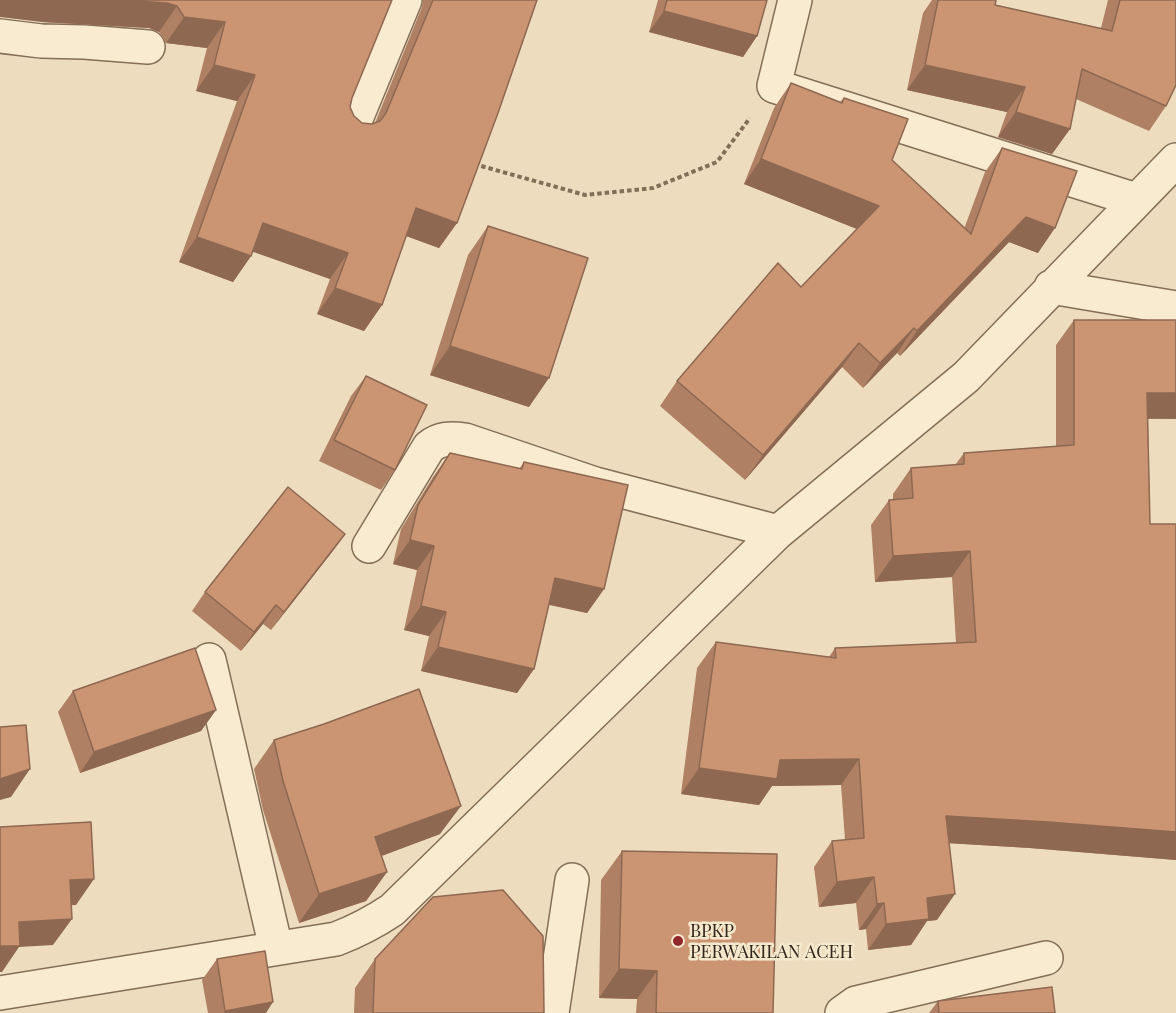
<!DOCTYPE html>
<html>
<head>
<meta charset="utf-8">
<style>
  body { margin:0 }
  canvas { display:block; background:#edddbe }
</style>
</head>
<body>
<canvas width="1176" height="1013"></canvas>
<script>
const g = document.querySelector('canvas').getContext('2d');
g.lineJoin = 'round';
function stroke(path, color, width, dash) { g.strokeStyle = color; g.lineWidth = width; g.lineCap = dash ? 'butt' : 'round'; g.setLineDash(dash || []); g.stroke(path); }
function fillPath(path, color) { g.fillStyle = color; g.fill(path, 'evenodd'); }
function drawText(font, color, halo, rows, align = 'center') {
  g.font = font + ' "Playfair Display",serif'; g.lineWidth = 5; g.setLineDash([]); g.textBaseline = 'middle'; g.strokeStyle = halo; g.fillStyle = color; for (const [text, x, y, turn = 0] of rows) {
    g.save(); g.translate(x, y); g.rotate((+turn || 0) * Math.PI / 180); g.textAlign = isNaN(turn) ? turn : align; if (halo) g.strokeText(text, 0, 0); g.fillText(text, 0, 0); g.restore();
  }
}
const path = new Path2D(`
  M 474,164 L 585,195 L 653,188 L 717,162 L 750,118`);
const minor = new Path2D(`
  M 795,0 L 774,86 L 1136,200
  M 0,36 L 41,41 L 84,42 L 148,47
  M 351,131 L 405,0
  M 1051,287 L 1176,308
  M 369,546 L 429,447 C 440,438 451,438 465,440 L 595,484 L 778,532
  M 209,660 L 276,948
  M 0,993 L 336,939 C 357,931 374,922 392,910 L 778,532 L 966,377 L 1176,160
  M 552,1013 L 572,880
  M 842,1013 L 856,1003 L 1046,958`);
const wall = new Path2D(`
  M 0,0 L 392,0 L 352,98 L 350,107 L 354,116 L 362,123 L 372,124 L 375,123 L 422,7 L 423,0 L 537,0 L 457,223 L 439,248 L 406,236 L 382,305 L 364,331 L 317,314 L 330,279 L 253,251 L 251,256 L 233,282 L 179,262 L 237,101 L 196,91 L 207,48 L 166,43 L 159,32 L 149,28 L 42,22 Z
  M 658,0 L 767,0 L 757,36 L 743,57 L 649,32 Z
  M 932,0 L 996,0 L 995,5 L 1101,28 L 1108,0 L 1176,0 L 1166,106 L 1149,131 L 1076,99 L 1070,129 L 1052,154 L 998,137 L 1007,112 L 907,90 L 923,13 Z
  M 791,83 L 840,102 L 844,98 L 892,160 L 964,229 L 985,172 L 1002,148 L 1038,253 L 1009,242 L 900,356 L 897,353 L 863,388 L 842,367 L 745,480 L 660,406 L 677,381 L 801,287 L 857,229 L 744,184 L 774,108 Z
  M 488,226 L 529,407 L 430,375 L 468,255 Z
  M 1074,320 L 1176,419 L 1148,419 L 1150,524 L 1176,524 L 1176,860 L 1030,848 L 949,843 L 937,920 L 927,921 L 911,945 L 868,950 L 866,929 L 859,930 L 856,903 L 819,907 L 814,867 L 832,841 L 845,840 L 841,785 L 772,786 L 759,805 L 681,794 L 697,668 L 716,642 L 829,657 L 835,648 L 956,643 L 952,577 L 875,582 L 871,525 L 889,500 L 893,499 L 893,494 L 911,468 L 955,465 L 964,453 L 1056,446 L 1056,345 Z
  M 366,376 L 395,470 L 381,490 L 319,461 L 351,396 Z
  M 450,453 L 519,469 L 524,462 L 604,589 L 587,613 L 549,605 L 534,669 L 517,693 L 421,671 L 429,636 L 404,630 L 417,570 L 393,564 L 401,529 L 433,477 Z
  M 345,534 L 332,552 L 271,630 L 263,624 L 241,651 L 192,611 L 205,592 Z
  M 73,691 L 216,710 L 201,731 L 80,773 L 58,712 Z
  M 274,740 L 440,834 L 381,856 L 387,872 L 366,901 L 299,923 L 263,810 L 254,769 Z
  M 622,851 L 773,1013 L 636,1013 L 637,999 L 599,998 L 601,880 Z
  M 217,959 L 266,1013 L 208,1013 L 202,980 Z
  M 375,959 L 544,1013 L 354,1013 L 355,988 Z
  M 938,1001 L 1055,1013 L 929,1013 Z`);
const shadedWall = new Path2D(`
  M 0,0 L 120,0 L 167,3 L 177,6 L 159,32 L 149,28 L 42,22 L 0,17 Z
  M 664,11 L 757,36 L 743,57 L 649,32 Z
  M 184,17 L 225,22 L 207,48 L 166,43 Z
  M 214,65 L 255,75 L 237,101 L 196,91 Z
  M 925,65 L 1025,87 L 1007,112 L 907,90 Z
  M 1016,112 L 1070,129 L 1052,154 L 998,137 Z
  M 761,159 L 879,206 L 862,231 L 744,184 Z
  M 416,208 L 457,223 L 439,248 L 398,233 Z
  M 1026,217 L 1055,228 L 1038,253 L 1009,242 L 900,356 L 917,331 Z
  M 263,223 L 348,253 L 330,279 L 245,249 Z
  M 197,237 L 251,256 L 233,282 L 179,262 Z
  M 335,288 L 382,305 L 364,331 L 317,314 Z
  M 914,328 L 897,353 L 863,388 L 880,363 Z
  M 859,343 L 842,367 L 745,480 L 763,455 Z
  M 450,346 L 549,378 L 529,407 L 430,375 Z
  M 1147,393 L 1176,393 L 1176,419 L 1129,418 Z
  M 345,534 L 332,552 L 271,630 L 284,612 Z
  M 410,540 L 434,546 L 417,570 L 393,564 Z
  M 970,551 L 952,577 L 875,582 L 893,556 Z
  M 555,578 L 604,589 L 587,613 L 538,602 Z
  M 276,605 L 263,624 L 241,651 L 254,632 Z
  M 421,606 L 446,612 L 429,636 L 404,630 Z
  M 438,647 L 534,669 L 517,693 L 421,671 Z
  M 216,710 L 201,731 L 80,773 L 94,752 Z
  M 859,759 L 841,785 L 772,786 L 759,805 L 681,794 L 699,768 L 780,760 Z
  M 30,769 L 11,797 L 0,800 L 0,779 Z
  M 461,806 L 440,834 L 355,866 L 375,837 Z
  M 946,816 L 1048,822 L 1176,832 L 1176,860 L 1030,848 L 928,842 Z
  M 387,872 L 366,901 L 299,923 L 319,894 Z
  M 874,877 L 856,903 L 819,907 L 837,882 Z
  M 94,879 L 76,905 L 52,906 L 70,880 Z
  M 955,894 L 937,920 L 927,921 L 911,945 L 868,950 L 886,924 L 927,898 Z
  M 884,903 L 866,929 L 859,930 L 877,904 Z
  M 72,919 L 53,945 L 19,947 L 2,972 L 0,972 L 0,946 L 19,922 Z
  M 619,969 L 657,971 L 637,999 L 599,998 Z
  M 273,1002 L 266,1013 L 224,1013 L 225,1011 Z`);
const building = new Path2D(`
  M 120,0 L 392,0 L 352,98 L 350,107 L 354,116 L 362,123 L 372,124 L 380,121 L 386,113 L 433,0 L 537,0 L 498,113 L 457,223 L 416,208 L 382,305 L 335,288 L 348,253 L 263,223 L 251,256 L 197,237 L 255,75 L 214,65 L 225,22 L 184,17 L 177,6 L 167,3 Z
  M 667,0 L 767,0 L 757,36 L 664,11 Z
  M 938,0 L 996,0 L 995,5 L 1112,31 L 1120,0 L 1176,0 L 1176,85 L 1166,106 L 1082,69 L 1070,129 L 1016,112 L 1025,87 L 925,65 Z
  M 791,83 L 842,103 L 844,98 L 908,119 L 892,160 L 971,234 L 1002,148 L 1077,171 L 1055,228 L 1026,217 L 917,331 L 914,328 L 880,363 L 859,343 L 763,455 L 677,381 L 778,263 L 801,287 L 879,206 L 761,159 Z
  M 488,226 L 588,258 L 549,378 L 450,346 Z
  M 1074,320 L 1176,320 L 1176,393 L 1147,393 L 1150,524 L 1176,524 L 1176,832 L 1048,822 L 946,816 L 955,894 L 927,898 L 929,919 L 886,924 L 884,903 L 877,904 L 874,877 L 837,882 L 832,841 L 864,838 L 859,759 L 780,760 L 777,779 L 699,768 L 716,642 L 836,658 L 835,648 L 976,642 L 970,551 L 893,556 L 889,500 L 913,498 L 911,468 L 964,464 L 964,453 L 1074,445 Z
  M 366,376 L 427,405 L 395,470 L 334,440 Z
  M 450,453 L 522,469 L 524,462 L 628,485 L 604,589 L 555,578 L 534,669 L 438,647 L 446,612 L 421,606 L 434,546 L 410,540 L 418,505 Z
  M 288,487 L 345,534 L 284,612 L 276,605 L 254,632 L 205,592 Z
  M 195,648 L 216,710 L 94,752 L 73,691 Z
  M 419,689 L 461,806 L 375,837 L 387,872 L 319,894 L 283,781 L 274,740 L 324,724 Z
  M 26,725 L 30,769 L 0,779 L 0,727 Z
  M 91,822 L 94,879 L 70,880 L 72,919 L 19,922 L 20,946 L 0,946 L 0,827 Z
  M 622,851 L 777,854 L 773,1013 L 656,1013 L 657,971 L 619,969 Z
  M 503,890 L 543,936 L 544,1013 L 373,1013 L 375,959 L 433,897 Z
  M 265,951 L 273,1002 L 225,1011 L 217,959 Z
  M 1052,987 L 1055,1013 L 939,1013 L 938,1001 Z`);
const markers = [
  [678,941,6,"#92282c"]
];
const poiNames = [
  ["BPKP",690,931],
  ["PERWAKILAN ACEH",690,952]
];
stroke(minor, '#846e57', 36);
stroke(path, '#846e57', 4, [4.5, 3]);
stroke(minor, '#f8ebd0', 33);
fillPath(wall, '#af8064');
fillPath(shadedWall, '#8e6851');
fillPath(building, '#cb9574');
stroke(building, '#8e6851', 1.5);
for (const [x, y, r, color] of markers) { const dot = new Path2D(); dot.arc(x, y, r, 0, 2 * Math.PI); g.fillStyle = color; g.fill(dot); stroke(dot, '#f4e8cd', 2); }
drawText('18px', '#34261b', '#f4e8cd', poiNames, 'left');
</script>
</body>
</html>
